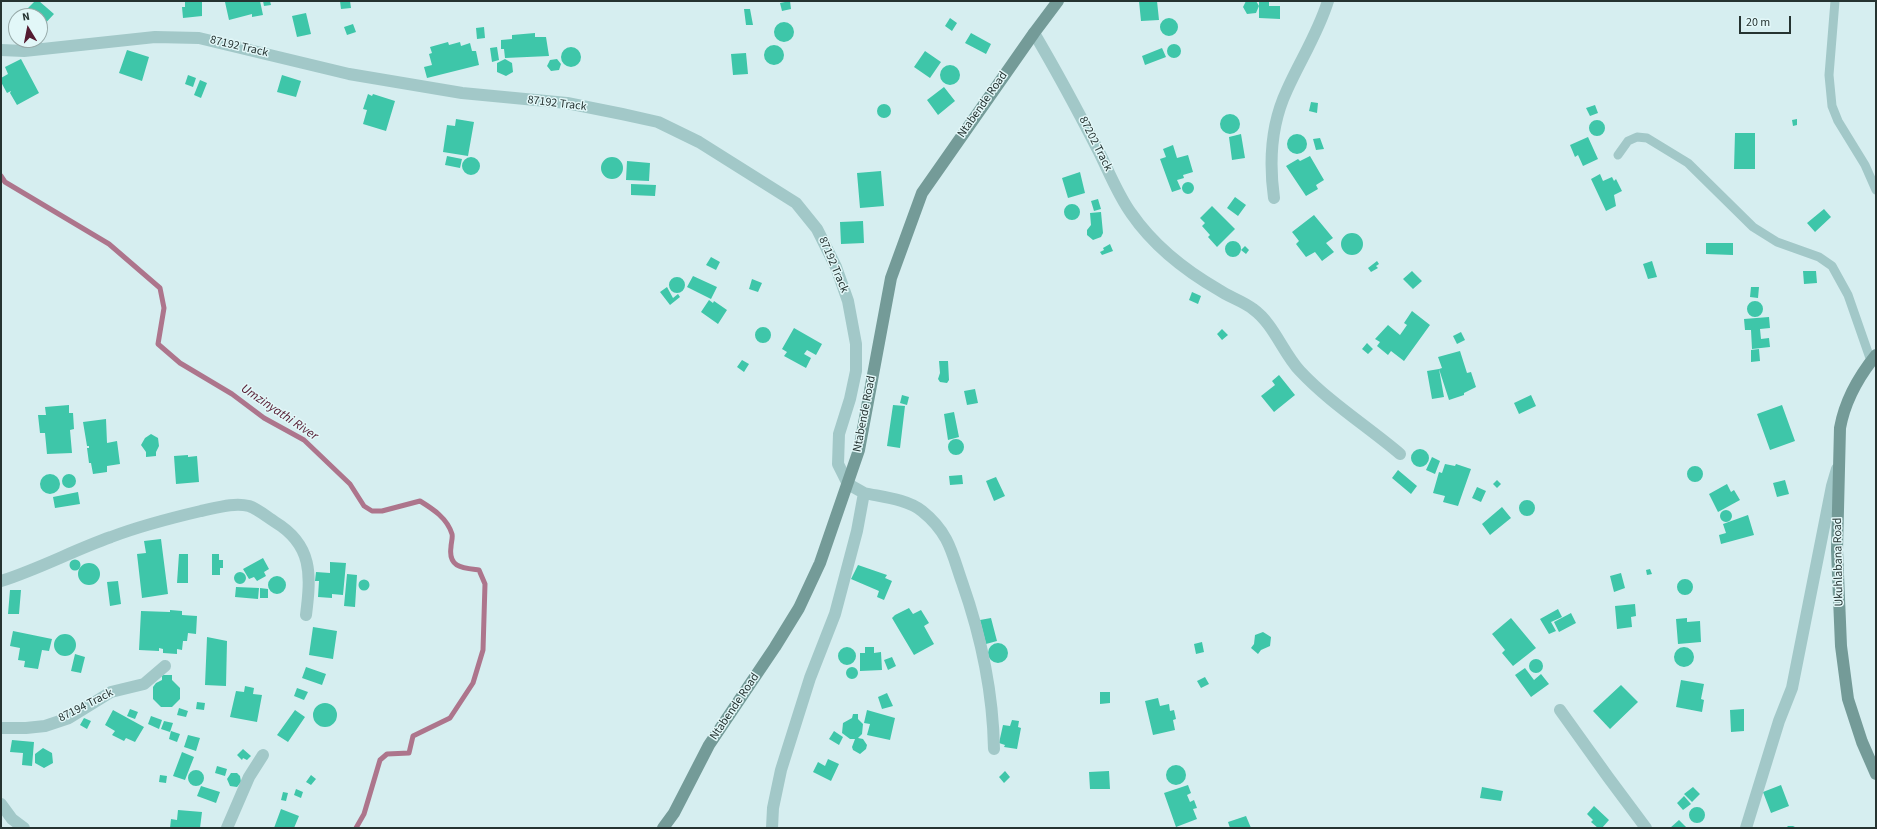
<!DOCTYPE html>
<html>
<head>
<meta charset="utf-8">
<style>
  body { margin:0 }
  #map { position:relative; width:1877px; height:829px; overflow:hidden; background:#d6eef0; font-family:"Source Sans 3",sans-serif }
  canvas { display:block }
  .frame { position:absolute; inset:0; border:2px solid #253331; pointer-events:none }
  .north { position:absolute; left:8px; top:8px; width:40px; height:40px; box-sizing:border-box; background:#e2f7f8; border:1px solid #96a9a8; border-radius:50%; rotate:350deg; font-size:11px; font-weight:700; line-height:16px; text-align:center; color:#253331 }
  .north::after { content:''; display:block; margin:auto; width:14px; height:18px; background:#541b31; clip-path:polygon(50% 0,100% 100%,50% 72%,0 100%) }
  .scale { position:absolute; left:1739px; top:16px; width:52px; height:18px; box-sizing:border-box; border:2px solid #253331; border-top:0; padding-left:5px; font-size:12px; line-height:14px; white-space:nowrap; color:#253331; -webkit-text-stroke:3px #e2f7f8; paint-order:stroke }
</style>
</head>
<body>
<div id="map">
<canvas width="1877" height="829"></canvas>
<div class="frame"></div>
<div class="north">N</div>
<div class="scale">20 m</div>
</div>
<script>
const g = document.querySelector('canvas').getContext('2d');
g.lineJoin = 'round';
function stroke(path, color, width, dash) { g.strokeStyle = color; g.lineWidth = width; g.lineCap = dash ? 'butt' : 'round'; g.setLineDash(dash || []); g.stroke(path); }
function fillPath(path, color) { g.fillStyle = color; g.fill(path, 'evenodd'); }
function drawText(font, color, halo, rows, align = 'center') {
  g.font = font + ' "Source Sans 3",sans-serif'; g.lineWidth = 3; g.setLineDash([]); g.textBaseline = 'middle'; g.strokeStyle = halo; g.fillStyle = color; for (const [text, x, y, turn = 0] of rows) {
    g.save(); g.translate(x, y); g.rotate((+turn || 0) * Math.PI / 180); g.textAlign = isNaN(turn) ? turn : align; if (halo) g.strokeText(text, 0, 0); g.fillText(text, 0, 0); g.restore();
  }
}
const stream = new Path2D(`
  M 1,176 L 5,182 L 109,244 L 160,288 L 164,308 L 158,344 L 180,363 L 232,394 L 264,418 L 304,440 L 350,484 L 364,506 L 372,511 L 382,511 L 420,501 C 433,509 447,518 452,534 C 453,537 451,543 451,547 C 448,568 463,568 479,570 L 485,584 L 483,650 L 473,683 L 450,718 L 413,736 L 409,753 L 387,754 L 380,760 L 364,814 L 356,828`);
const building = new Path2D(`
  M 35,1 L 39,1 L 54,14 L 40,29 L 40,16 L 22,14 Z
  M 185,1 L 202,1 L 202,16 L 183,18 L 182,7 L 185,7 Z
  M 260,1 L 263,15 L 252,17 L 252,14 L 229,20 L 225,2 Z
  M 263,1 L 270,1 L 271,5 L 264,6 Z
  M 340,1 L 350,1 L 351,8 L 341,9 Z
  M 790,1 L 791,9 L 782,11 L 780,3 Z
  M 1139,1 L 1157,1 L 1159,20 L 1141,21 Z
  M 1246,1 L 1256,1 L 1259,6 L 1256,13 L 1247,14 L 1243,7 Z
  M 1259,1 L 1269,1 L 1269,6 L 1280,6 L 1280,19 L 1259,18 Z
  M 744,9 L 750,9 L 753,25 L 746,25 Z
  M 306,13 L 311,34 L 297,37 L 292,16 Z
  M 950,18 L 957,23 L 952,31 L 945,26 Z
  M1160 27a9 9 0 1 1 18 0a9 9 0 1 1-18 0Z
  M774 32a10 10 0 1 1 20 0a10 10 0 1 1-20 0Z
  M 353,24 L 356,32 L 347,35 L 344,27 Z
  M 484,27 L 485,38 L 477,39 L 476,28 Z
  M 535,33 L 535,37 L 546,37 L 549,56 L 505,58 L 504,49 L 501,49 L 501,40 L 512,39 L 512,35 Z
  M 971,33 L 991,44 L 986,54 L 965,43 Z
  M 448,42 L 449,45 L 460,42 L 461,46 L 470,43 L 472,51 L 476,51 L 479,65 L 427,78 L 424,67 L 432,65 L 429,54 L 432,53 L 430,47 Z
  M1167 51a7 7 0 1 1 14 0a7 7 0 1 1-14 0Z
  M764 55a10 10 0 1 1 20 0a10 10 0 1 1-20 0Z
  M561 57a10 10 0 1 1 20 0a10 10 0 1 1-20 0Z
  M 497,47 L 499,60 L 492,62 L 490,48 Z
  M 1162,48 L 1166,57 L 1145,65 L 1142,56 Z
  M 127,50 L 149,57 L 142,81 L 119,73 Z
  M 925,51 L 941,62 L 930,78 L 914,67 Z
  M 746,53 L 748,74 L 733,75 L 731,54 Z
  M 21,59 L 39,93 L 17,105 L 10,93 L 11,91 L 7,93 L 1,82 L 1,78 L 8,74 L 5,67 Z
  M 505,59 L 512,63 L 513,72 L 506,76 L 497,72 L 497,63 Z
  M 557,59 L 561,64 L 559,70 L 551,71 L 547,66 L 550,60 Z
  M940 75a10 10 0 1 1 20 0a10 10 0 1 1-20 0Z
  M 188,75 L 196,78 L 193,87 L 185,84 Z
  M 282,75 L 301,81 L 296,97 L 277,92 Z
  M 200,80 L 207,83 L 201,98 L 194,95 Z
  M 944,87 L 955,101 L 938,115 L 927,100 Z
  M 368,94 L 372,96 L 373,94 L 395,101 L 386,131 L 363,124 L 367,110 L 363,109 Z
  M 1311,102 L 1318,103 L 1317,113 L 1309,111 Z
  M877 111a7 7 0 1 1 14 0a7 7 0 1 1-14 0Z
  M 1595,105 L 1598,113 L 1590,116 L 1586,108 Z
  M1220 124a10 10 0 1 1 20 0a10 10 0 1 1-20 0Z
  M 456,119 L 474,122 L 468,156 L 443,152 L 447,125 L 455,126 Z
  M 1797,119 L 1797,125 L 1793,126 L 1792,120 Z
  M1589 128a8 8 0 1 1 16 0a8 8 0 1 1-16 0Z
  M 1735,133 L 1755,133 L 1755,169 L 1734,169 Z
  M 1241,134 L 1245,158 L 1232,160 L 1229,137 Z
  M1287 144a10 10 0 1 1 20 0a10 10 0 1 1-20 0Z
  M 1588,137 L 1598,159 L 1583,166 L 1578,155 L 1575,157 L 1570,145 Z
  M 1320,138 L 1324,149 L 1316,150 L 1313,139 Z
  M 1173,145 L 1177,158 L 1188,155 L 1193,172 L 1183,175 L 1184,178 L 1177,180 L 1181,189 L 1172,192 L 1160,159 L 1166,157 L 1163,149 Z
  M 447,156 L 462,159 L 460,168 L 445,165 Z
  M 1310,156 L 1324,180 L 1316,185 L 1318,189 L 1306,196 L 1286,166 L 1298,159 L 1300,161 Z
  M462 166a9 9 0 1 1 18 0a9 9 0 1 1-18 0Z
  M601 168a11 11 0 1 1 22 0a11 11 0 1 1-22 0Z
  M 627,161 L 650,163 L 649,181 L 626,180 Z
  M 881,171 L 884,206 L 860,208 L 857,173 Z
  M 1080,172 L 1085,193 L 1068,198 L 1062,178 Z
  M 1600,174 L 1603,181 L 1612,177 L 1614,181 L 1616,179 L 1622,191 L 1614,195 L 1616,206 L 1606,211 L 1591,179 Z
  M1182 188a6 6 0 1 1 12 0a6 6 0 1 1-12 0Z
  M 631,184 L 656,185 L 655,196 L 631,195 Z
  M 1235,197 L 1246,205 L 1238,216 L 1227,208 Z
  M 1098,199 L 1101,209 L 1094,211 L 1091,201 Z
  M1064 212a8 8 0 1 1 16 0a8 8 0 1 1-16 0Z
  M 1212,206 L 1235,229 L 1217,247 L 1208,237 L 1210,235 L 1202,226 L 1205,223 L 1200,218 Z
  M 1824,209 L 1831,217 L 1815,232 L 1807,223 Z
  M 1101,212 L 1103,233 L 1101,237 L 1093,240 L 1087,235 L 1087,230 L 1091,225 L 1090,213 Z
  M 1314,215 L 1333,238 L 1326,243 L 1334,252 L 1322,261 L 1315,252 L 1306,257 L 1296,244 L 1299,241 L 1292,232 Z
  M 863,221 L 864,243 L 841,244 L 840,222 Z
  M1341 244a11 11 0 1 1 22 0a11 11 0 1 1-22 0Z
  M1225 249a8 8 0 1 1 16 0a8 8 0 1 1-16 0Z
  M 1706,243 L 1733,243 L 1733,255 L 1706,254 Z
  M 1110,244 L 1113,251 L 1102,255 L 1100,252 L 1104,250 L 1103,248 Z
  M 1245,246 L 1249,250 L 1246,254 L 1241,250 Z
  M 711,257 L 720,262 L 716,270 L 706,265 Z
  M 1377,261 L 1379,264 L 1376,266 L 1378,268 L 1371,272 L 1368,268 Z
  M 1652,261 L 1657,277 L 1648,279 L 1643,264 Z
  M 1412,271 L 1422,281 L 1413,289 L 1403,279 Z
  M 1803,271 L 1816,271 L 1817,283 L 1804,284 Z
  M 693,276 L 717,287 L 711,299 L 687,287 Z
  M669 285a8 8 0 1 1 16 0a8 8 0 1 1-16 0Z
  M 752,279 L 762,283 L 758,292 L 749,289 Z
  M 667,287 L 673,298 L 678,294 L 680,297 L 670,305 L 660,292 Z
  M 1751,287 L 1759,287 L 1758,298 L 1750,297 Z
  M 1192,292 L 1201,296 L 1198,304 L 1189,300 Z
  M 709,300 L 713,303 L 714,301 L 727,310 L 718,324 L 701,312 Z
  M1747 309a8 8 0 1 1 16 0a8 8 0 1 1-16 0Z
  M 1412,311 L 1430,325 L 1404,361 L 1391,351 L 1388,355 L 1377,346 L 1380,342 L 1375,339 L 1388,325 L 1400,335 L 1407,325 L 1404,323 Z
  M 1769,317 L 1770,328 L 1760,329 L 1761,339 L 1769,338 L 1770,347 L 1752,349 L 1751,330 L 1745,330 L 1744,319 Z
  M755 335a8 8 0 1 1 16 0a8 8 0 1 1-16 0Z
  M 794,328 L 822,344 L 816,355 L 807,350 L 804,354 L 811,358 L 806,368 L 784,356 L 787,352 L 782,349 Z
  M 1222,329 L 1228,335 L 1222,340 L 1217,334 Z
  M 1461,332 L 1465,340 L 1457,344 L 1453,336 Z
  M 1367,343 L 1373,349 L 1368,354 L 1362,349 Z
  M 1759,349 L 1760,361 L 1751,362 L 1751,350 Z
  M 1460,351 L 1467,373 L 1471,372 L 1476,387 L 1464,393 L 1464,395 L 1449,400 L 1439,369 L 1442,368 L 1438,357 Z
  M 742,360 L 749,364 L 744,372 L 737,367 Z
  M 939,361 L 948,361 L 949,380 L 947,383 L 940,382 L 938,379 L 940,373 Z
  M 1439,369 L 1444,397 L 1432,399 L 1427,371 Z
  M 1279,375 L 1295,395 L 1274,412 L 1261,396 L 1275,385 L 1272,381 Z
  M 975,389 L 978,403 L 967,405 L 964,391 Z
  M 902,395 L 909,397 L 907,405 L 900,403 Z
  M 1531,395 L 1536,406 L 1519,414 L 1514,403 Z
  M 69,405 L 69,413 L 73,413 L 74,429 L 70,430 L 72,453 L 47,454 L 45,433 L 40,433 L 38,415 L 46,415 L 45,407 Z
  M 893,405 L 905,406 L 900,448 L 887,446 Z
  M 1782,405 L 1795,441 L 1770,450 L 1757,414 Z
  M 954,412 L 959,437 L 948,440 L 944,414 Z
  M 106,419 L 107,443 L 117,441 L 120,464 L 107,466 L 107,472 L 93,474 L 91,463 L 89,463 L 87,448 L 89,448 L 89,446 L 87,446 L 83,422 Z
  M 151,434 L 158,438 L 159,446 L 156,452 L 156,456 L 146,457 L 146,452 L 141,445 L 145,438 Z
  M948 447a8 8 0 1 1 16 0a8 8 0 1 1-16 0Z
  M1411 458a9 9 0 1 1 18 0a9 9 0 1 1-18 0Z
  M 188,455 L 188,457 L 197,456 L 199,482 L 176,484 L 174,456 Z
  M 1432,457 L 1440,461 L 1435,474 L 1426,470 Z
  M 1445,464 L 1455,466 L 1456,464 L 1471,469 L 1458,506 L 1443,502 L 1445,496 L 1433,493 L 1439,472 L 1442,473 Z
  M1687 474a8 8 0 1 1 16 0a8 8 0 1 1-16 0Z
  M 1398,470 L 1417,486 L 1411,494 L 1392,478 Z
  M62 481a7 7 0 1 1 14 0a7 7 0 1 1-14 0Z
  M40 484a10 10 0 1 1 20 0a10 10 0 1 1-20 0Z
  M 962,475 L 963,484 L 950,485 L 949,476 Z
  M 996,477 L 1005,496 L 994,501 L 986,481 Z
  M 1497,480 L 1501,484 L 1497,488 L 1493,484 Z
  M 1785,480 L 1789,494 L 1777,497 L 1773,483 Z
  M 1727,484 L 1731,492 L 1734,490 L 1740,500 L 1718,512 L 1709,494 Z
  M 1477,487 L 1486,491 L 1481,502 L 1472,498 Z
  M 78,492 L 80,504 L 55,508 L 53,497 Z
  M1519 508a8 8 0 1 1 16 0a8 8 0 1 1-16 0Z
  M 1502,507 L 1511,518 L 1490,535 L 1482,524 Z
  M1720 516a6 6 0 1 1 12 0a6 6 0 1 1-12 0Z
  M 1748,515 L 1754,535 L 1721,544 L 1719,535 L 1726,533 L 1723,524 Z
  M 161,539 L 168,594 L 142,598 L 137,554 L 146,553 L 144,541 Z
  M 179,554 L 188,554 L 188,583 L 177,583 Z
  M 212,554 L 219,554 L 219,560 L 223,560 L 223,568 L 220,568 L 220,575 L 212,575 Z
  M 263,558 L 269,569 L 264,572 L 266,576 L 257,581 L 254,577 L 249,579 L 243,569 Z
  M69.5 565a5.5 5.5 0 1 1 11 0a5.5 5.5 0 1 1-11 0Z
  M 330,562 L 346,563 L 343,595 L 332,594 L 332,598 L 318,597 L 319,581 L 315,581 L 316,572 L 330,573 Z
  M78 574a11 11 0 1 1 22 0a11 11 0 1 1-22 0Z
  M 858,565 L 887,575 L 885,578 L 892,581 L 884,600 L 877,597 L 879,591 L 851,579 Z
  M 1650,569 L 1652,574 L 1647,575 L 1646,570 Z
  M234 578a6 6 0 1 1 12 0a6 6 0 1 1-12 0Z
  M 1621,573 L 1625,588 L 1614,592 L 1610,576 Z
  M 347,574 L 357,575 L 355,607 L 344,606 Z
  M268 585a9 9 0 1 1 18 0a9 9 0 1 1-18 0Z
  M1677 587a8 8 0 1 1 16 0a8 8 0 1 1-16 0Z
  M358.5 585a5.5 5.5 0 1 1 11 0a5.5 5.5 0 1 1-11 0Z
  M 118,581 L 121,604 L 110,606 L 107,582 Z
  M 236,587 L 259,588 L 258,599 L 235,597 Z
  M 260,588 L 268,589 L 268,598 L 260,598 Z
  M 10,590 L 21,590 L 19,614 L 8,614 Z
  M 1635,604 L 1636,616 L 1631,617 L 1632,627 L 1617,629 L 1615,606 Z
  M 909,608 L 913,614 L 921,610 L 929,623 L 924,626 L 934,644 L 914,655 L 892,618 L 895,615 Z
  M 1558,609 L 1562,617 L 1551,622 L 1556,631 L 1549,634 L 1540,619 Z
  M 170,610 L 182,611 L 182,615 L 197,616 L 196,634 L 188,633 L 187,641 L 183,641 L 182,650 L 177,649 L 177,654 L 163,653 L 163,649 L 159,648 L 159,651 L 139,650 L 141,611 L 170,612 Z
  M 1571,613 L 1576,623 L 1559,632 L 1554,622 Z
  M 991,618 L 997,641 L 986,644 L 980,620 Z
  M 1511,618 L 1536,648 L 1513,666 L 1502,653 L 1505,650 L 1492,634 Z
  M 1687,618 L 1687,622 L 1700,621 L 1701,642 L 1678,644 L 1676,619 Z
  M 313,627 L 337,631 L 333,659 L 309,655 Z
  M 13,631 L 52,639 L 49,651 L 42,650 L 38,669 L 24,667 L 25,661 L 18,660 L 20,648 L 10,646 Z
  M 1263,632 L 1271,637 L 1270,646 L 1261,650 L 1258,654 L 1251,648 L 1254,644 L 1255,635 Z
  M54 645a11 11 0 1 1 22 0a11 11 0 1 1-22 0Z
  M 207,637 L 227,641 L 226,686 L 205,685 Z
  M 1202,642 L 1204,652 L 1196,654 L 1194,644 Z
  M988 653a10 10 0 1 1 20 0a10 10 0 1 1-20 0Z
  M 865,647 L 874,647 L 874,653 L 881,652 L 882,670 L 860,671 L 860,653 L 865,653 Z
  M1674 657a10 10 0 1 1 20 0a10 10 0 1 1-20 0Z
  M838 656a9 9 0 1 1 18 0a9 9 0 1 1-18 0Z
  M 75,654 L 85,657 L 81,673 L 71,671 Z
  M 892,657 L 896,666 L 888,670 L 884,660 Z
  M1529 666a7 7 0 1 1 14 0a7 7 0 1 1-14 0Z
  M846 673a6 6 0 1 1 12 0a6 6 0 1 1-12 0Z
  M 306,667 L 326,674 L 322,685 L 302,678 Z
  M 1525,668 L 1534,680 L 1541,674 L 1549,684 L 1531,697 L 1515,675 Z
  M 162,675 L 172,675 L 172,680 L 180,688 L 180,699 L 172,707 L 161,707 L 153,699 L 153,687 L 156,683 L 162,680 Z
  M 1205,677 L 1209,684 L 1201,688 L 1197,681 Z
  M 1681,680 L 1704,684 L 1701,699 L 1704,700 L 1702,712 L 1676,707 Z
  M 1621,685 L 1638,702 L 1610,729 L 1593,711 Z
  M 245,686 L 254,688 L 253,694 L 262,695 L 257,722 L 230,717 L 236,691 L 244,692 Z
  M 297,688 L 308,692 L 304,700 L 294,696 Z
  M 1100,692 L 1110,692 L 1110,703 L 1100,704 Z
  M 887,693 L 893,706 L 882,709 L 878,697 Z
  M 1158,698 L 1160,706 L 1169,704 L 1170,711 L 1174,710 L 1176,719 L 1173,720 L 1175,730 L 1153,735 L 1145,701 Z
  M 197,702 L 205,703 L 204,710 L 196,709 Z
  M313 715a12 12 0 1 1 24 0a12 12 0 1 1-24 0Z
  M 179,708 L 188,711 L 186,717 L 177,715 Z
  M 130,709 L 138,712 L 135,719 L 127,716 Z
  M 1744,709 L 1744,731 L 1731,732 L 1730,710 Z
  M 113,710 L 144,727 L 135,742 L 126,738 L 124,741 L 112,735 L 115,731 L 105,725 Z
  M 295,710 L 305,717 L 288,742 L 277,735 Z
  M 867,710 L 895,718 L 890,740 L 867,735 L 870,724 L 864,723 Z
  M 853,714 L 858,714 L 858,719 L 863,724 L 862,734 L 858,738 L 863,739 L 867,745 L 866,749 L 860,754 L 853,750 L 852,747 L 855,739 L 850,739 L 842,733 L 843,723 L 852,718 Z
  M 151,716 L 162,720 L 159,729 L 148,724 Z
  M 84,718 L 91,721 L 87,729 L 80,725 Z
  M 1012,720 L 1019,721 L 1018,727 L 1021,728 L 1017,749 L 1004,747 L 1005,745 L 999,743 L 1003,725 L 1010,726 Z
  M 164,721 L 173,723 L 170,732 L 161,729 Z
  M 171,731 L 180,734 L 177,742 L 169,739 Z
  M 834,731 L 843,737 L 839,745 L 829,739 Z
  M 188,735 L 200,738 L 196,751 L 184,747 Z
  M 12,740 L 34,742 L 32,766 L 22,765 L 23,753 L 10,752 Z
  M 43,748 L 52,753 L 53,763 L 44,768 L 35,763 L 35,754 Z
  M 243,749 L 251,756 L 247,760 L 243,758 L 242,760 L 237,755 Z
  M 182,752 L 194,757 L 185,780 L 173,776 Z
  M 828,759 L 839,764 L 831,781 L 813,772 L 818,762 L 825,766 Z
  M1166 775a10 10 0 1 1 20 0a10 10 0 1 1-20 0Z
  M 217,766 L 227,769 L 225,776 L 215,773 Z
  M188 778a8 8 0 1 1 16 0a8 8 0 1 1-16 0Z
  M 1005,771 L 1010,777 L 1004,783 L 999,777 Z
  M 1109,771 L 1110,789 L 1090,789 L 1089,772 Z
  M 231,773 L 237,773 L 240,776 L 241,782 L 237,787 L 230,786 L 227,779 Z
  M 160,775 L 167,776 L 166,783 L 159,782 Z
  M 311,775 L 316,779 L 311,785 L 306,782 Z
  M 1188,785 L 1191,793 L 1187,795 L 1190,802 L 1194,800 L 1197,808 L 1193,809 L 1197,819 L 1176,827 L 1164,793 Z
  M 1781,785 L 1789,806 L 1771,813 L 1763,792 Z
  M 201,786 L 220,792 L 216,803 L 197,796 Z
  M 1482,787 L 1503,791 L 1501,801 L 1480,798 Z
  M 1693,787 L 1700,794 L 1692,802 L 1684,794 Z
  M 296,789 L 303,792 L 301,798 L 294,795 Z
  M 283,792 L 288,793 L 286,801 L 281,800 Z
  M 1684,796 L 1691,804 L 1683,810 L 1677,803 Z
  M 1594,806 L 1609,820 L 1602,828 L 1598,828 L 1591,822 L 1593,820 L 1587,814 Z
  M1689 815a8 8 0 1 1 16 0a8 8 0 1 1-16 0Z
  M 281,809 L 299,816 L 294,828 L 274,828 Z
  M 178,810 L 202,812 L 200,828 L 170,828 L 171,819 L 177,820 Z
  M 1246,816 L 1251,828 L 1230,828 L 1228,822 Z
  M 1679,820 L 1687,828 L 1670,828 Z
  M 1788,826 L 1793,826 L 1797,828 L 1786,828 Z`);
const lane = new Path2D(`
  M 1835,1 L 1829,75 L 1832,106 L 1838,121 L 1865,165 L 1876,190
  M 1618,155 L 1628,141 L 1637,137 L 1647,138 L 1688,163 L 1753,227 L 1777,242 L 1819,257 L 1832,266 L 1848,295 L 1871,361`);
const street = new Path2D(`
  M 1034,33 C 1057,72 1078,111 1099,152 C 1109,172 1118,195 1131,213 C 1153,245 1186,271 1219,290 C 1229,297 1243,301 1253,309 C 1274,324 1283,353 1300,371 C 1330,403 1367,426 1400,454
  M 1,50 L 24,51 L 155,37 L 199,38 L 349,74 L 462,93 L 567,103 L 622,114 L 658,122 L 699,142 L 796,203 L 817,229 L 836,267 L 848,301 L 856,344 L 856,371 L 850,399 L 839,434 L 838,464 L 848,484 L 864,493 L 857,531 L 835,614 L 810,678 L 781,770 L 773,808 L 772,828
  M 1274,198 C 1269,162 1271,124 1287,90 C 1301,59 1318,33 1328,1
  M 864,493 C 882,497 907,499 922,511 C 932,519 940,528 946,539 C 953,552 957,568 962,582 C 981,636 993,692 994,749
  M 1,581 C 39,569 74,550 111,537 C 140,526 171,518 201,511 C 216,508 234,502 249,506 C 258,509 267,517 275,522 C 313,545 311,575 306,615
  M 1560,710 L 1608,777 L 1646,828
  M 1,728 L 26,728 L 45,726 L 69,718 L 111,692 L 144,684 L 165,666
  M 1,804 L 12,819 L 24,828
  M 227,828 L 249,777 L 263,755
  M 1746,828 L 1779,721 L 1792,688 L 1832,486 L 1837,469`);
const secondary = new Path2D(`
  M 1876,355 C 1859,376 1845,400 1840,428 L 1837,550 L 1841,646 L 1848,699 L 1862,742 L 1876,774
  M 663,828 L 674,813 L 709,745 L 775,647 L 799,608 L 820,563 L 859,450 L 891,278 L 922,193 L 1034,33 L 1058,1`);
const streetNames = [
  ["87192 Track",239,47,13],
  ["87192 Track",557,104,7],
  ["Ntabende Road",983,105,-55],
  ["87202 Track",1095,144,63],
  ["87192 Track",833,265,67],
  ["Ntabende Road",865,414,-79],
  ["Ukuhlabana Road",1839,562,-91],
  ["87194 Track",86,706,-27],
  ["Ntabende Road",735,707,-56]
];
const waterNames = [
  ["Umzinyathi River",279,413,34]
];
stroke(stream, '#ad758c', 5);
fillPath(building, '#3ec6a9');
stroke(lane, '#a2c8c8', 9);
stroke(street, '#a2c8c8', 12);
stroke(secondary, '#749b98', 12);
drawText('12px', '#253331', '#e2f7f8', streetNames);
drawText('italic 13px', '#541b31', '#e2f7f8', waterNames);
</script>
</body>
</html>
